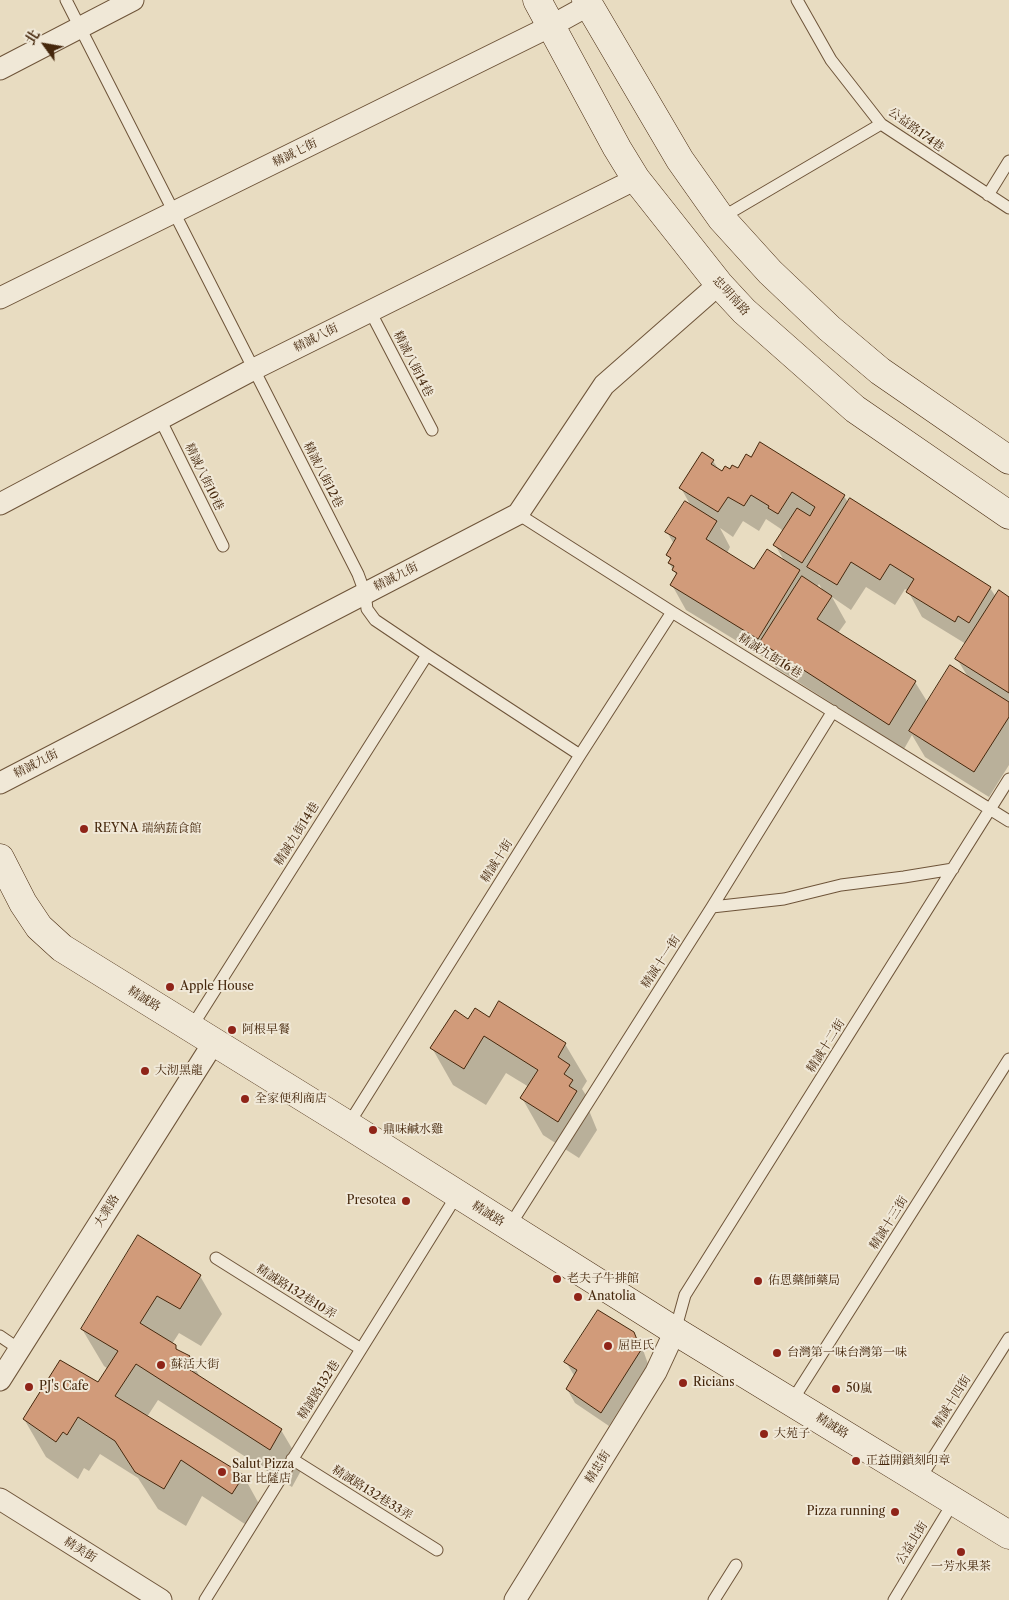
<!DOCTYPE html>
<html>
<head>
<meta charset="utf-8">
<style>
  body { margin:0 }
  #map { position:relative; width:1009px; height:1600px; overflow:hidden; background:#e8dcc1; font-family:"Libre Caslon Text","Noto Serif TC",serif }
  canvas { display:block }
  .north { position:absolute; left:20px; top:20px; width:50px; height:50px; -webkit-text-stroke:4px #f0e8d7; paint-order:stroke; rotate:302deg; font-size:14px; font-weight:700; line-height:20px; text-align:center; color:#45270c }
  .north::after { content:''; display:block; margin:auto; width:18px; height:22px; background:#45270c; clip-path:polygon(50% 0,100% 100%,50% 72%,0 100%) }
</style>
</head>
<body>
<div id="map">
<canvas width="1009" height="1600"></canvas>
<div class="north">北</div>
</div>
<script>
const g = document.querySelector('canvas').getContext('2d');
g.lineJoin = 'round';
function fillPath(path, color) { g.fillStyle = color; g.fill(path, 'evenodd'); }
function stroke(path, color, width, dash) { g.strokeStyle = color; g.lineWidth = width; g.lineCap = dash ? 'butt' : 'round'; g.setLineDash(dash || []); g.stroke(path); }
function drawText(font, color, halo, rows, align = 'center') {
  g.font = font + ' "Libre Caslon Text","Noto Serif TC",serif'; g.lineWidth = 4; g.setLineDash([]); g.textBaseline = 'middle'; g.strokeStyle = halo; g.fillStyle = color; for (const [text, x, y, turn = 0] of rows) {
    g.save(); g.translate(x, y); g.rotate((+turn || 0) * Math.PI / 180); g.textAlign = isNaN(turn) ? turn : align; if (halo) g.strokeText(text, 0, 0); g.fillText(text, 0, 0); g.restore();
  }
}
const shadow = new Path2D(`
  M 713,461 L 719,470 L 723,473 L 738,470 L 844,496 L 849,504 L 990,588 L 996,597 L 1009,598 L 1009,765 L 989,797 L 925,757 L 912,735 L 904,749 L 776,668 L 773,663 L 686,610 L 672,585 L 677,576 L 669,563 L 671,560 L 667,555 L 674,544 L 667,532 L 691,506 L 681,488 ZM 766,519 L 781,529 L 783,532 L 775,545 L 785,562 L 755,570 L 727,553 L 730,547 L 720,528 L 733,537 L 743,521 L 759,531 ZM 819,584 L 823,591 L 817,587 ZM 866,587 L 895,605 L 905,589 L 908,591 L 922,617 L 966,644 L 957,659 L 968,677 L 928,703 L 915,682 L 838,633 L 846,622 L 832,597 L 851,610 Z
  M 489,1018 L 565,1044 L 587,1081 L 582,1089 L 591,1103 L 588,1108 L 597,1130 L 579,1158 L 543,1135 L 522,1098 L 529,1087 L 506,1073 L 486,1105 L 453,1085 L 432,1048 L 469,1020 Z
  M 200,1276 L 222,1314 L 201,1346 L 179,1333 L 172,1344 L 178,1351 L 189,1357 L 201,1379 L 281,1430 L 303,1467 L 292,1487 L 158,1400 L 147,1417 L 243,1475 L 264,1513 L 254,1530 L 202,1496 L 186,1526 L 158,1509 L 138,1478 L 100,1454 L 89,1471 L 84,1468 L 78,1479 L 46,1457 L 24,1419 L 98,1384 L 108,1369 L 104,1366 L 82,1329 Z
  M 633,1333 L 642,1347 L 648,1364 L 609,1426 L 575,1403 L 567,1389 L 575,1377 L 566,1362 Z`);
const building = new Path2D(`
  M 760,442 L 845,495 L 802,563 L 773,545 L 797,508 L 810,516 L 815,507 L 792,492 L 778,514 L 768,508 L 769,506 L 751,495 L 744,506 L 728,497 L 718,512 L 679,488 L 702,452 L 714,460 L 711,464 L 722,471 L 725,466 L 730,469 L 732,465 L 738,468 L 746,454 L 751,457 Z
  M 850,498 L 991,587 L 969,623 L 958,616 L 955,622 L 906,592 L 914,579 L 890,564 L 880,580 L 851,562 L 837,585 L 807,567 Z
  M 685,501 L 717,521 L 706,539 L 754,569 L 767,549 L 800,570 L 758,639 L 670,585 L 677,573 L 672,570 L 674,566 L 668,563 L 671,558 L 666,555 L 676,538 L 665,532 Z
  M 802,576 L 832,596 L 817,619 L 916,681 L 889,725 L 760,642 Z
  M 999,590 L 1009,597 L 1009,693 L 955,659 Z
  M 950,665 L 1009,702 L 1009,717 L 974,772 L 909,731 Z
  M 499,1001 L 566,1043 L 558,1057 L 570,1065 L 564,1074 L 573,1080 L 569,1086 L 577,1091 L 558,1122 L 520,1098 L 538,1070 L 484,1036 L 464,1069 L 430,1048 L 455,1010 L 468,1019 L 475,1008 L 489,1017 Z
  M 138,1235 L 201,1275 L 180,1309 L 157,1296 L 140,1323 L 176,1345 L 176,1349 L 190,1356 L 184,1366 L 282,1429 L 270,1450 L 136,1364 L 115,1396 L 244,1475 L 232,1494 L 181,1460 L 164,1489 L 135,1472 L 115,1441 L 78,1417 L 67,1435 L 63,1432 L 56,1442 L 23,1419 L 60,1360 L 98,1382 L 118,1351 L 81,1329 Z
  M 598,1310 L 634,1332 L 641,1350 L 601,1413 L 566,1389 L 577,1370 L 564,1362 Z`);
const lane = new Path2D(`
  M 66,0 L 358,574 L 365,593 L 367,609 L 375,620 L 427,655 L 580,755
  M 797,0 L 831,60 L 881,124 L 1009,208
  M 988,195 L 1009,161
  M 721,218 L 881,124
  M 370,311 L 432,430
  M 160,419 L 223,546
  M 518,514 L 672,612 L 1009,821
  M 712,907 L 784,899 L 841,885 L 904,877 L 953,869
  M 191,1028 L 427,655
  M 348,1125 L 580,755 L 672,612
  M 509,1227 L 712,907 L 833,711
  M 216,1258 L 361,1349
  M 675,1331 L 685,1295 L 1009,779
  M 0,1336 L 19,1349
  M 792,1401 L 1009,1059
  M 292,1459 L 437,1550
  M 919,1480 L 1009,1338
  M 205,1600 L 457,1195
  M 714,1600 L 736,1565
  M 894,1600 L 954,1501`);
const street = new Path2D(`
  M 0,69 L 133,0
  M 0,298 L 551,26 L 589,5
  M 0,504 L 254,369 L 636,179
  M 0,783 L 518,514 L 604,385 L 719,284
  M 0,1380 L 214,1042
  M 0,1499 L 161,1600
  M 515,1600 L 656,1372 L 675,1331`);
const secondary = new Path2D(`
  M 537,0 L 617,148 L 636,179 L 719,284 L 744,311 L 855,409 L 1009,515
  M 586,0 L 680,160 L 721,218 L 770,272 L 829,328 L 880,371 L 1009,460
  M 0,858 L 23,903 L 39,927 L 62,948 L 348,1125 L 675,1331 L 1009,1535`);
const markers = [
  [84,829,5,"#8f2418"],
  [170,987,5,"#8f2418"],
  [232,1030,5,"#8f2418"],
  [145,1071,5,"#8f2418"],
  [245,1099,5,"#8f2418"],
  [373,1130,5,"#8f2418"],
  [406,1201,5,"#8f2418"],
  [557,1279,5,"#8f2418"],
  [758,1281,5,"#8f2418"],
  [578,1297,5,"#8f2418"],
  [608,1346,5,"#8f2418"],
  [777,1353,5,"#8f2418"],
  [161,1365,5,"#8f2418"],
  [683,1383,5,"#8f2418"],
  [29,1387,5,"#8f2418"],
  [836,1389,5,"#8f2418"],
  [764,1434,5,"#8f2418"],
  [856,1461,5,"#8f2418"],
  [222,1472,5,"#8f2418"],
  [895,1512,5,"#8f2418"],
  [961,1552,5,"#8f2418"]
];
const streetNames = [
  ["公益路174巷",916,130,36],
  ["精誠七街",295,153,-26],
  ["忠明南路",731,296,48],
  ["精誠八街",316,338,-27],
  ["精誠八街14巷",413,364,63],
  ["精誠八街12巷",323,475,63],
  ["精誠八街10巷",204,477,64],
  ["精誠九街",396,577,-27],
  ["精誠九街16巷",770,656,32],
  ["精誠九街",36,764,-27],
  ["精誠九街14巷",297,834,-58],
  ["精誠十街",497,861,-58],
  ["精誠十一街",661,962,-57],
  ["精誠路",144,999,32],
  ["精誠十二街",826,1046,-58],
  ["大業路",107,1211,-58],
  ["精誠路",488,1214,32],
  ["精誠十三街",889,1223,-58],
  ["精誠路132巷10弄",296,1292,32],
  ["精誠路132巷",319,1390,-58],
  ["精誠十四街",952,1402,-58],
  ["精誠路",832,1426,32],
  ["精忠街",598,1467,-58],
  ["精誠路132巷33弄",372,1493,32],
  ["公益北街",912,1543,-58],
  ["精美街",80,1550,32]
];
const poiNames = [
  ["REYNA 瑞納蔬食館",94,829],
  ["Apple House",180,987],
  ["阿根早餐",242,1030],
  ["大沏黑龍",155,1071],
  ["全家便利商店",255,1099],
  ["鼎味鹹水雞",383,1130],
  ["Presotea",396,1201,"right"],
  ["老夫子牛排館",567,1279],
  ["佑恩藥師藥局",768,1281],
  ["Anatolia",588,1297],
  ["屈臣氏",618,1346],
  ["台灣第一味台灣第一味",787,1353],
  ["蘇活大街",171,1365],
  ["Ricians",693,1383],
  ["PJ's Cafe",39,1387],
  ["50嵐",846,1389],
  ["大苑子",774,1434],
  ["正益開鎖刻印章",866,1461],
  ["Salut Pizza",232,1465],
  ["Bar 比薩店",232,1479],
  ["Pizza running",885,1512,"right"],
  ["一芳水果茶",961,1567,"center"]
];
fillPath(shadow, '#0003');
fillPath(building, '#d19b7a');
stroke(building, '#45270c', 1);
stroke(lane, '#6e5439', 13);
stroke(street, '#6e5439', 23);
stroke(secondary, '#45270c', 29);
stroke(lane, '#f0e8d7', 11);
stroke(street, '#f0e8d7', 21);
stroke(secondary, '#f0e8d7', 28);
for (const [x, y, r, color] of markers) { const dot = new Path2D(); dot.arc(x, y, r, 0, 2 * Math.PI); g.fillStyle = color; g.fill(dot); stroke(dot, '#f0e8d7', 2); }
drawText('12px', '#45270c', '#f0e8d7', streetNames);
drawText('12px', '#45270c', '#f0e8d7', poiNames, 'left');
</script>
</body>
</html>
